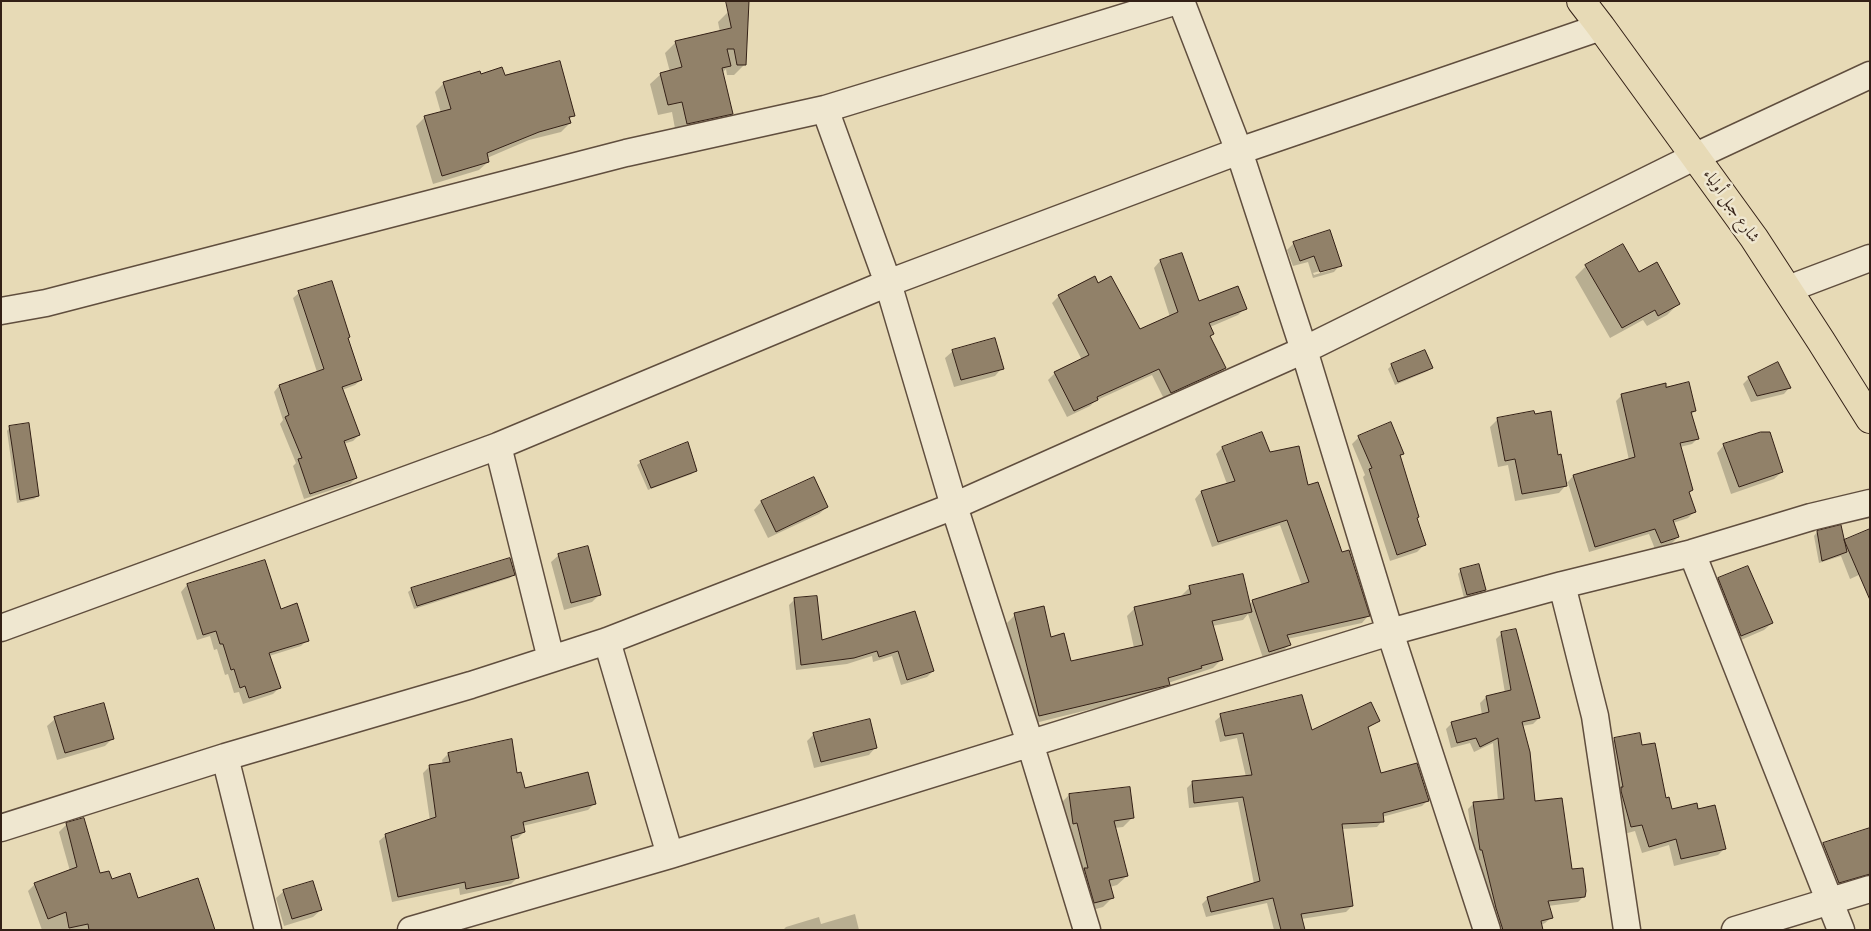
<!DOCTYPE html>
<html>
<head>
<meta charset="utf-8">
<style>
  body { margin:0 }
  #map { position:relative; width:1871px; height:931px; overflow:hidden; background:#e7dab6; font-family:"EB Garamond",serif }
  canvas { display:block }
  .frame { position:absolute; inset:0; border:2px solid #332016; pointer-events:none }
</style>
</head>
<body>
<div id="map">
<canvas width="1871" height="931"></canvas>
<div class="frame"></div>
</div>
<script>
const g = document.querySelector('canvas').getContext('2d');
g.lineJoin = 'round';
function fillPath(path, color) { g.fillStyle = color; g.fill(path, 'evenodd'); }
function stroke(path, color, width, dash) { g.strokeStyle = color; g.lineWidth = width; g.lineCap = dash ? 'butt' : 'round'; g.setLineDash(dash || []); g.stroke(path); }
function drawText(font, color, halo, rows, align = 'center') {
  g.font = font + ' "EB Garamond",Amiri,serif'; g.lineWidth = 5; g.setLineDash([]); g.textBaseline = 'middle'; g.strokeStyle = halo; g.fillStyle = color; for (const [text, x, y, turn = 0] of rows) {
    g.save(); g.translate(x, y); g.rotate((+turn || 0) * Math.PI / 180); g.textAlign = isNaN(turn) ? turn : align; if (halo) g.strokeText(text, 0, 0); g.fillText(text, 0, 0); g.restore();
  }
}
const shadow = new Path2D(`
  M 729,11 L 745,64 L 734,75 L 727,75 L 726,69 L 722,73 L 731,114 L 721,124 L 676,134 L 672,112 L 658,115 L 650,84 L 661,74 L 670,72 L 665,53 L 676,42 L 720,32 L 718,22 Z
  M 480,76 L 504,77 L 573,115 L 569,120 L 570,123 L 561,132 L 529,140 L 487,158 L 488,162 L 479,170 L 433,184 L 416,126 L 425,117 L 441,113 L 435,92 L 444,83 Z
  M 1294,243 L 1340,265 L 1334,272 L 1313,278 L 1308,262 L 1293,266 L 1287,250 ZM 1334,267 L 1334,269 L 1314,275 L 1313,273 Z
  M 1181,254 L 1198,303 L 1245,308 L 1238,315 L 1210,327 L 1213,334 L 1209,338 L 1225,368 L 1218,375 L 1164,399 L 1152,375 L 1095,401 L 1090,406 L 1067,417 L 1048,380 L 1055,373 L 1082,360 L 1052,303 L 1059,296 L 1098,284 L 1140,331 L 1170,317 L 1154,268 L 1160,261 Z
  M 1586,266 L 1638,274 L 1678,304 L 1667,315 L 1647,326 L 1643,320 L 1610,338 L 1575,277 Z
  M 299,293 L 347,339 L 361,380 L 355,385 L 342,390 L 359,435 L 353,441 L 343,444 L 356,478 L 350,484 L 304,499 L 293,466 L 296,463 L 280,424 L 283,420 L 274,392 L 279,386 L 317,372 L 293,298 Z
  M 953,351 L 1002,368 L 995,376 L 954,387 L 945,358 Z
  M 1425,352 L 1431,368 L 1428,371 L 1395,385 L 1388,369 L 1392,365 Z
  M 1749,378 L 1789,388 L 1784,394 L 1751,402 L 1743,384 Z
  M 1666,389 L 1695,411 L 1691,415 L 1698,438 L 1692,444 L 1680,447 L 1692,490 L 1688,494 L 1694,512 L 1688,518 L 1673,523 L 1678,537 L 1672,543 L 1655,549 L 1649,534 L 1589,552 L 1568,483 L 1559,493 L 1515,501 L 1508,465 L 1498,467 L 1490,427 L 1497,420 L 1557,456 L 1566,484 L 1573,476 L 1629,460 L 1616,401 L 1622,395 Z
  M 10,427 L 38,496 L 34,499 L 17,503 L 7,431 Z
  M 1261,434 L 1269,454 L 1307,486 L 1341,554 L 1368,616 L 1362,623 L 1287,639 L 1289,645 L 1283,651 L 1263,658 L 1248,614 L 1243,620 L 1212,626 L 1221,660 L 1213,668 L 1168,683 L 1160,692 L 1031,724 L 1007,623 L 1015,615 L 1050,638 L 1070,663 L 1134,648 L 1127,616 L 1135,608 L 1182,597 L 1181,596 L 1190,587 L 1249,605 L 1253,601 L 1302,586 L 1280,525 L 1212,547 L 1195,499 L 1201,492 L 1227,484 L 1216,454 L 1222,448 Z
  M 1359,437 L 1403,454 L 1399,458 L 1424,545 L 1417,552 L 1390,561 L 1363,477 L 1365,475 L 1352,444 Z
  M 1724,445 L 1782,472 L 1774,479 L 1731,494 L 1717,453 Z
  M 641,462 L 695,470 L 692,474 L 648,490 L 637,465 Z
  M 813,478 L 827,507 L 819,514 L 768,538 L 754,510 L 761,502 Z
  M 1840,527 L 1843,542 L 1845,541 L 1870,570 L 1850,579 L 1841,556 L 1819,563 L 1814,536 L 1817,532 Z
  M 559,555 L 599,595 L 592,602 L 564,610 L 551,562 Z
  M 264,561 L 281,611 L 307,640 L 301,646 L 269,656 L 279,688 L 273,694 L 243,704 L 239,692 L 234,693 L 228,674 L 225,675 L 217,649 L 214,650 L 210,636 L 197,640 L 181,592 L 187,585 Z
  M 1461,570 L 1485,590 L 1481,593 L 1464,598 L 1458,574 Z
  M 513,574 L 510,578 L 414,609 L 408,592 L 412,589 Z
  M 1719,579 L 1772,623 L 1764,630 L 1734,643 L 1711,587 Z
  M 795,599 L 821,642 L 914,613 L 933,671 L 927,677 L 901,685 L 892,656 L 873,662 L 872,656 L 847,664 L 796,670 L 789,605 Z
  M 1502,633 L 1539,718 L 1533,724 L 1522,726 L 1533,803 L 1584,896 L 1578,902 L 1548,906 L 1552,917 L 1545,923 L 1541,925 L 1542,930 L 1496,930 L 1474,855 L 1468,809 L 1474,803 L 1498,801 L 1493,743 L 1474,752 L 1470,743 L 1451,748 L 1446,729 L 1452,723 L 1482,715 L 1480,703 L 1486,697 L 1505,693 L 1496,639 Z
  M 1221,716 L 1311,732 L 1378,721 L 1367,729 L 1380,775 L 1428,800 L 1422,806 L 1382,817 L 1382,821 L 1377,827 L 1342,829 L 1352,906 L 1346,912 L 1301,919 L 1303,930 L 1274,930 L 1267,903 L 1206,917 L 1202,904 L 1208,898 L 1254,884 L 1238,802 L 1189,808 L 1187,788 L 1193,782 L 1246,777 L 1237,738 L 1220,742 L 1215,721 Z
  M 55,719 L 113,738 L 105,746 L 57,760 L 47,726 Z
  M 814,734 L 875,748 L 869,755 L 814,768 L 807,741 Z
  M 1639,735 L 1641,747 L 1672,810 L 1697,810 L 1725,848 L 1718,855 L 1674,866 L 1669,845 L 1642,853 L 1635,831 L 1624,834 L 1607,747 L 1614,740 Z
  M 510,740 L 516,774 L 524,789 L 595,803 L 588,810 L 523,826 L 524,832 L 518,838 L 511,840 L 517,878 L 511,884 L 460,895 L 459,888 L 392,902 L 379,841 L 386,835 L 430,821 L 423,773 L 429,767 L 443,765 L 442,760 L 448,754 Z
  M 1069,795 L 1133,817 L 1123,827 L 1114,828 L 1127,876 L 1117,885 L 1110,887 L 1113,897 L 1103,907 L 1085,912 L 1059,805 Z
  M 67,824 L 99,875 L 111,880 L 137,899 L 214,930 L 42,930 L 28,891 L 35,884 L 70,871 L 59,832 Z
  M 1870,830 L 1870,884 L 1829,891 L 1814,854 L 1824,844 Z
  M 284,891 L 321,910 L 313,917 L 284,926 L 276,898 Z
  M 855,914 L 859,930 L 783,930 L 786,927 L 819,917 L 821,924 Z`);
const building = new Path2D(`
  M 726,1 L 749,1 L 746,65 L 737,65 L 734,49 L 727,49 L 731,66 L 722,68 L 733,114 L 687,124 L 682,102 L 668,105 L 660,73 L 682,67 L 675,41 L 731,28 Z
  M 560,61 L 575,116 L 569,117 L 571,123 L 539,132 L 487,153 L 489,162 L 442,176 L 424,116 L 451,109 L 443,82 L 480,71 L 481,74 L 502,67 L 505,75 Z
  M 1330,230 L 1342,266 L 1320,272 L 1314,256 L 1300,261 L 1293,242 Z
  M 1623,244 L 1639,272 L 1657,262 L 1680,304 L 1658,316 L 1655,310 L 1622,328 L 1585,265 Z
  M 1182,253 L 1199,301 L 1238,286 L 1247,309 L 1209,323 L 1214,334 L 1210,336 L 1226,368 L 1171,393 L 1159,369 L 1097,397 L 1098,400 L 1074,411 L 1054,372 L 1089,355 L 1058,295 L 1095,276 L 1098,283 L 1111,276 L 1140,329 L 1178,312 L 1160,260 Z
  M 332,281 L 350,337 L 348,338 L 362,380 L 342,387 L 360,435 L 344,441 L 357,478 L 310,494 L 298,459 L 302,458 L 285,417 L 289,415 L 279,385 L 324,369 L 298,291 Z
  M 995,338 L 1004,369 L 961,380 L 952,350 Z
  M 1425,350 L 1433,368 L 1398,382 L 1391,364 Z
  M 1778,362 L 1791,388 L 1757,396 L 1748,377 Z
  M 1689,382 L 1696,411 L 1691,412 L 1699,439 L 1680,443 L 1693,490 L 1689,492 L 1696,512 L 1673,520 L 1679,537 L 1661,543 L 1655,529 L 1595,547 L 1573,475 L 1635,457 L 1621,394 L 1666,383 L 1666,387 Z
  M 1534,411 L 1535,414 L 1551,411 L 1558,455 L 1561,454 L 1567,486 L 1522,494 L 1515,459 L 1505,461 L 1497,418 Z
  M 1391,422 L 1404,454 L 1400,455 L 1419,517 L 1417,518 L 1426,545 L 1397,555 L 1369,469 L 1372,468 L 1358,436 Z
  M 29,423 L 39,496 L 20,500 L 9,426 Z
  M 1262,432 L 1270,452 L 1299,446 L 1308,485 L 1318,482 L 1342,552 L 1349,550 L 1370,616 L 1287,635 L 1291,645 L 1269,652 L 1252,600 L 1309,582 L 1287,520 L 1218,542 L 1201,491 L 1235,481 L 1222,447 Z
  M 1761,432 L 1770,432 L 1783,472 L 1739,487 L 1723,444 Z
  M 688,442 L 697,471 L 651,488 L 640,461 Z
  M 814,477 L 828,507 L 776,532 L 761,501 Z
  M 1841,525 L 1847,552 L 1822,561 L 1817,531 Z
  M 1870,529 L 1870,600 L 1844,540 Z
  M 588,546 L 601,595 L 571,603 L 558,554 Z
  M 510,558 L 515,575 L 417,606 L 411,588 Z
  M 265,560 L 281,609 L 297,603 L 309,641 L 269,653 L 281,688 L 249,698 L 245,686 L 240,688 L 234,669 L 231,670 L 223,644 L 220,644 L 216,631 L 203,635 L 187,584 Z
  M 1479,564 L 1486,590 L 1467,595 L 1460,569 Z
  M 1748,566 L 1773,623 L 1741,636 L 1718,578 Z
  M 1243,574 L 1252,612 L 1212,621 L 1223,660 L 1201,666 L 1202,668 L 1168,678 L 1170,685 L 1039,716 L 1014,613 L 1044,606 L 1051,637 L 1064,633 L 1071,661 L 1143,645 L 1134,607 L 1191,594 L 1189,586 Z
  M 817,596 L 822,640 L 915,611 L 934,671 L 907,680 L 898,651 L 879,657 L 877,651 L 854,658 L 801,665 L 794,598 Z
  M 1516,629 L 1540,718 L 1522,722 L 1530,752 L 1535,801 L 1562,798 L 1572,869 L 1583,868 L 1586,891 L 1585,897 L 1548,901 L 1553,918 L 1541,921 L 1543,930 L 1503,930 L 1496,908 L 1482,850 L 1480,850 L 1473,802 L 1504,799 L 1498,738 L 1480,747 L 1476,738 L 1457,743 L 1451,722 L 1489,712 L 1486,696 L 1511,690 L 1501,632 Z
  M 1302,695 L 1312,730 L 1371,702 L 1380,721 L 1368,727 L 1381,773 L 1417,763 L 1429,801 L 1383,813 L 1384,822 L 1342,824 L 1353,906 L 1301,914 L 1305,930 L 1281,930 L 1273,898 L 1211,912 L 1207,897 L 1260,881 L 1243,797 L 1194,803 L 1192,781 L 1252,775 L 1243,733 L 1225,736 L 1220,714 Z
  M 104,703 L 114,739 L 65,753 L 54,717 Z
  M 870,719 L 877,748 L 821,762 L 813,733 Z
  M 1640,733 L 1642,745 L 1655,743 L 1666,798 L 1669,797 L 1672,809 L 1697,803 L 1698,809 L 1715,805 L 1726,849 L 1681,859 L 1676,839 L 1649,847 L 1642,825 L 1631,827 L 1621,791 L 1621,787 L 1623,787 L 1614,738 Z
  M 512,739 L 517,773 L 521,772 L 525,788 L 588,772 L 596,804 L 523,822 L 525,832 L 511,836 L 519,878 L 466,889 L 465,882 L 398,897 L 385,834 L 436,817 L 429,765 L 450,762 L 448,753 Z
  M 1130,787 L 1134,818 L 1114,821 L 1128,876 L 1109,880 L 1114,898 L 1094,903 L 1084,868 L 1088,868 L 1077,823 L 1073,824 L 1069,794 Z
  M 84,818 L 100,873 L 109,871 L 112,879 L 130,873 L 138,898 L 198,878 L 215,930 L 89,930 L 88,924 L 69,928 L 66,912 L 48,919 L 34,883 L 77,867 L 66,823 Z
  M 1870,828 L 1870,874 L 1839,883 L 1823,843 Z
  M 313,881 L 322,910 L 292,919 L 283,890 Z`);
const street = new Path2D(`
  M 1181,1 L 1239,151 L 1304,350 L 1390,632 L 1487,930
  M 825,109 L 888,283 L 954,506 L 1030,743 L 1087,930
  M 1788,289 L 1870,258
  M 1,311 L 46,303 L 626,153 L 825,109 L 1177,1
  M 498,446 L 551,659
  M 1692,553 L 1841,930
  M 1562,585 L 1595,716 L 1627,930
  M 1,628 L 498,446 L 888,283 L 1239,151 L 1601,27
  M 607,641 L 670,855
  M 225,757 L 268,930
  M 1,828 L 225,757 L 471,685 L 607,641 L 954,506 L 1304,350 L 1696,156 L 1870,75
  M 411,930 L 670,855 L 1390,632 L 1562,585 L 1692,553 L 1811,517 L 1870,503
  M 1735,930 L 1870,889`);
const highway = new Path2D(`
  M 1581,1 L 1601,27 L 1754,238 L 1821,341 L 1870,419`);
const streetNames = [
  ["شارع جبل أولياء",1731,206,55]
];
fillPath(shadow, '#0003');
fillPath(building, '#918169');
stroke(building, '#332016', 1);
stroke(street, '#604e3e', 29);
stroke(highway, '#332016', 30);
stroke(street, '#efe7d0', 26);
stroke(highway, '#e7dab6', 28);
drawText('16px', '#332016', '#efe7d0', streetNames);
</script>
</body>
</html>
